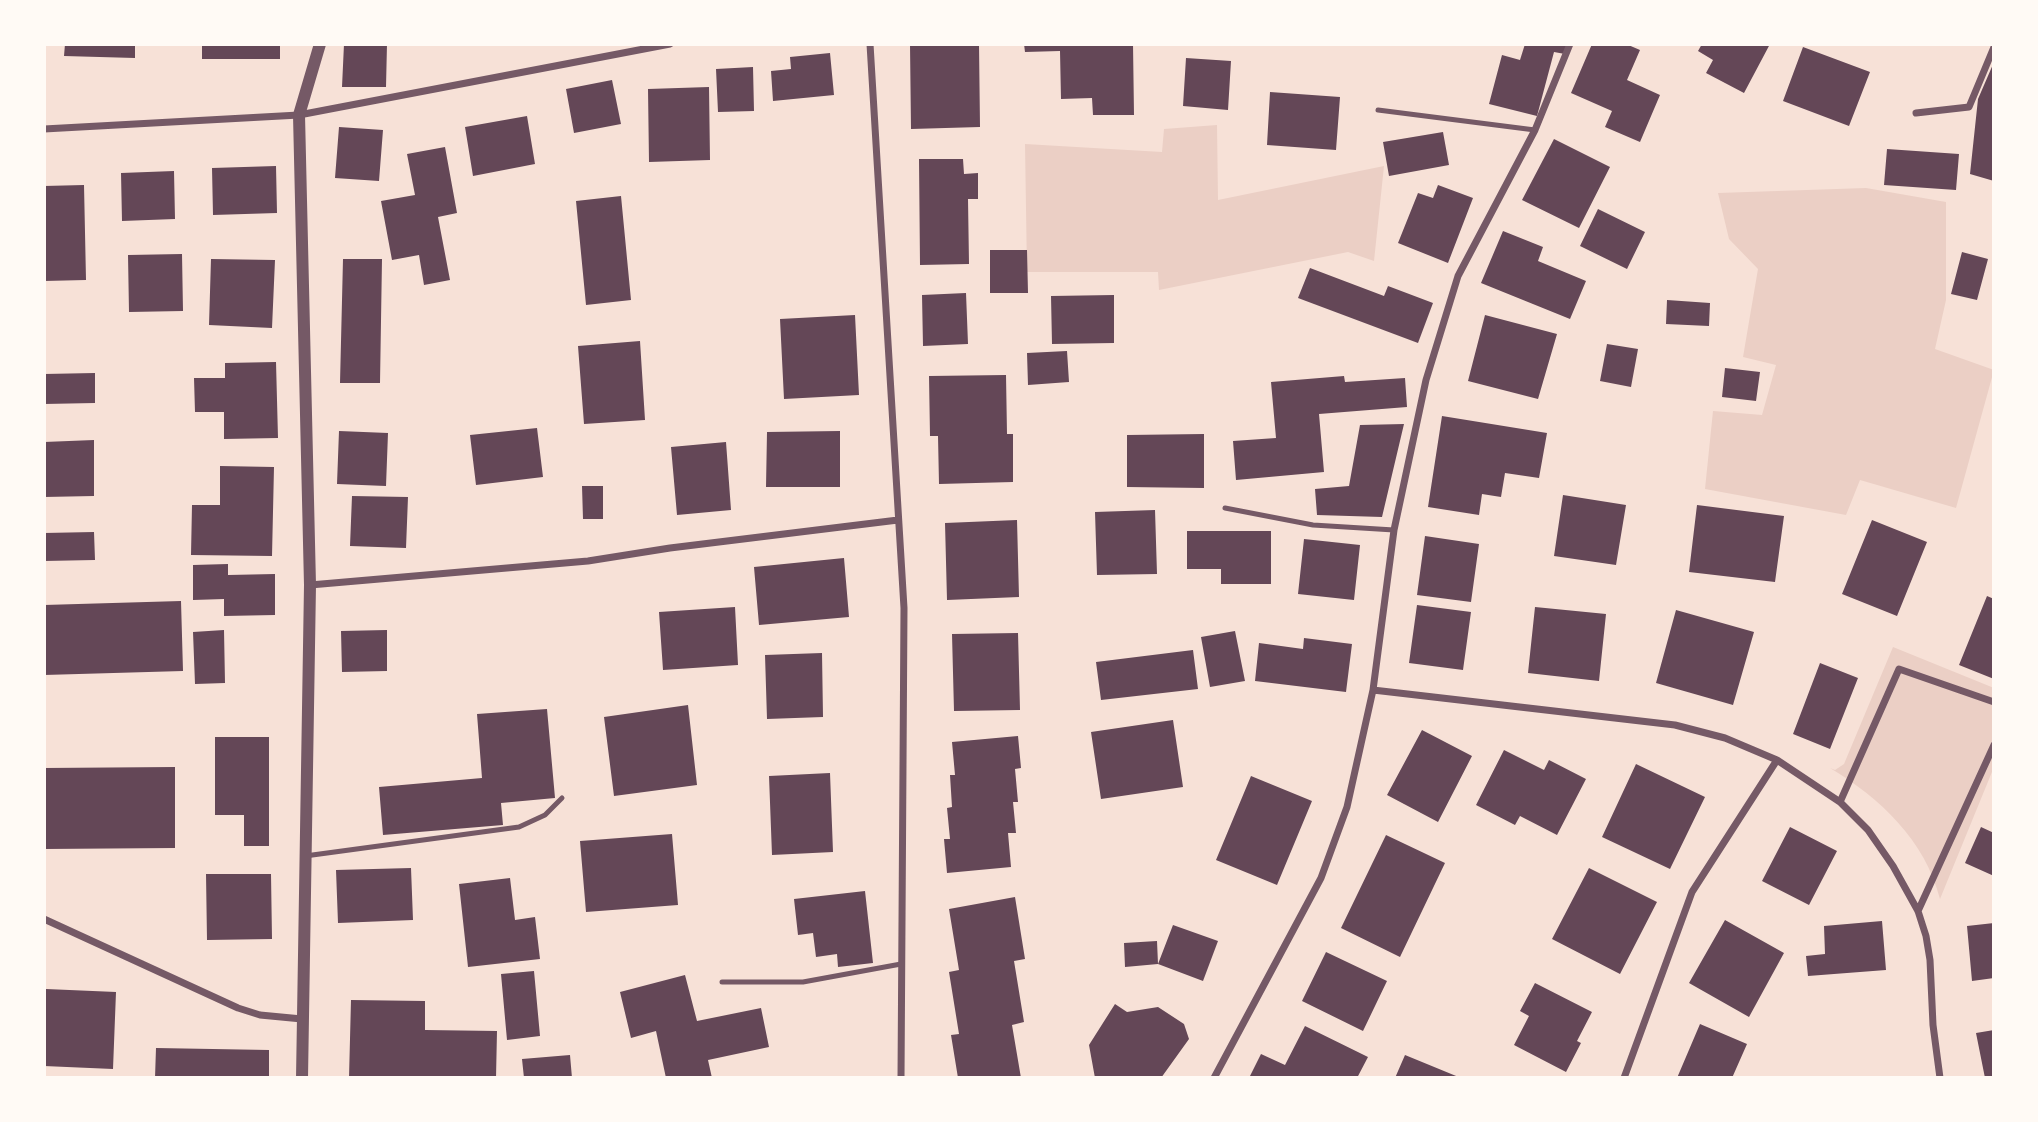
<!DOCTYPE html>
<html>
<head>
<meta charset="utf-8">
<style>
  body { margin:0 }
  #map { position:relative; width:2038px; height:1122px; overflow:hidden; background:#f7e1d7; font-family:"PT Sans Narrow",sans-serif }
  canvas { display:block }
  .frame { position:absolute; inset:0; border:46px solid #fffaf5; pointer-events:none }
</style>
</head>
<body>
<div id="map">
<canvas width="2038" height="1122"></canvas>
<div class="frame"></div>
</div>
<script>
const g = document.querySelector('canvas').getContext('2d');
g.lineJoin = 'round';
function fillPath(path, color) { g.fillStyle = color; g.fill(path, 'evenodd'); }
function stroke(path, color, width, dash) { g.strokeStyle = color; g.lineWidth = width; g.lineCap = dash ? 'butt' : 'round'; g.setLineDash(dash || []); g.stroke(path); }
const green = new Path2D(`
  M 1217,125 L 1218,200 L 1384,166 L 1374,261 L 1348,252 L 1159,290 L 1158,272 L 1027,272 L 1025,144 L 1162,152 L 1164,129 Z
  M 1866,188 L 1946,202 L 1946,300 L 1935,349 L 1994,370 L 1956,508 L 1860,480 L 1846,515 L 1705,489 L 1713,411 L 1762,415 L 1776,365 L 1743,357 L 1758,269 L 1729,239 L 1718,193 Z
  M 1893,647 L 1994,688 L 1994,767 L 1940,899 C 1925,840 1880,798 1830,768 L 1835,770 L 1844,764 Z`);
const building = new Path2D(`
  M 65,44 L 135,44 L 135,58 L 64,56 Z
  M 202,44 L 280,44 L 280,59 L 202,59 Z
  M 344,44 L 387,44 L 386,87 L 342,87 Z
  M 910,44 L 979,44 L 980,127 L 911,129 Z
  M 1024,44 L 1133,44 L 1134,115 L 1093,115 L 1092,98 L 1061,99 L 1060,51 L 1025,52 Z
  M 1525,44 L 1568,44 L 1565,54 L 1554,52 L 1537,116 L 1489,104 L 1502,55 L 1520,60 Z
  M 1592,44 L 1626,44 L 1640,50 L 1627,80 L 1660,95 L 1640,142 L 1605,127 L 1612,111 L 1571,93 Z
  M 1702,44 L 1770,44 L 1744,93 L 1706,73 L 1713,60 L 1698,51 Z
  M 1803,47 L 1870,72 L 1849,126 L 1783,101 Z
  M 830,53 L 834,95 L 773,101 L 771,71 L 791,69 L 790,57 Z
  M 1186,58 L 1231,61 L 1228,110 L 1183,106 Z
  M 1994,62 L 1994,181 L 1970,174 L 1978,99 Z
  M 753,67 L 754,111 L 718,112 L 716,69 Z
  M 612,80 L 621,124 L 574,133 L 566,89 Z
  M 709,87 L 710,160 L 649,162 L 648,89 Z
  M 1270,92 L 1340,97 L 1336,150 L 1267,145 Z
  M 527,116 L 535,164 L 473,176 L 465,127 Z
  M 339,127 L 383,130 L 379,181 L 335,178 Z
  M 1443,132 L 1449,165 L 1389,176 L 1383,142 Z
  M 1554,139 L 1610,167 L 1579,228 L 1522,200 Z
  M 445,147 L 457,213 L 438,217 L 450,280 L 424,285 L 419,255 L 392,260 L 381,201 L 415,195 L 407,154 Z
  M 1887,149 L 1959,154 L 1956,190 L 1884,185 Z
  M 919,159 L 963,159 L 964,174 L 978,173 L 978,199 L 968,199 L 969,264 L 920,265 Z
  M 276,166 L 277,213 L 213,215 L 212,168 Z
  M 174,171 L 175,219 L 122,221 L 121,173 Z
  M 84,185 L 86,280 L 44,281 L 44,186 Z
  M 1438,185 L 1473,198 L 1448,263 L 1398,243 L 1418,193 L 1433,198 Z
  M 621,196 L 631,300 L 586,305 L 576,201 Z
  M 1598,209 L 1645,232 L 1627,269 L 1580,246 Z
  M 1503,231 L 1543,247 L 1538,261 L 1586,281 L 1570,319 L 1481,283 Z
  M 990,250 L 1027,250 L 1028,293 L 990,293 Z
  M 1962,252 L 1988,259 L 1977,300 L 1951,294 Z
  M 182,254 L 183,311 L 129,312 L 128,255 Z
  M 211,259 L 275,260 L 272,328 L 209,325 Z
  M 343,259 L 382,259 L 380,383 L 340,383 Z
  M 1310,268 L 1384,296 L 1388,286 L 1433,303 L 1418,343 L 1298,298 Z
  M 966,293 L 968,344 L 923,346 L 922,295 Z
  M 1114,295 L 1114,343 L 1052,344 L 1051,296 Z
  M 1667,300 L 1710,303 L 1709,326 L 1666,324 Z
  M 855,315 L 859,395 L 784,399 L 780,319 Z
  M 1485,315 L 1557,334 L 1538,399 L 1468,381 Z
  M 640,341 L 645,420 L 584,424 L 578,346 Z
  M 1607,344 L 1638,349 L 1631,387 L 1600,381 Z
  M 1067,351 L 1069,382 L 1028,385 L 1027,353 Z
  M 276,362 L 278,438 L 224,439 L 224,412 L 195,412 L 194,378 L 225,378 L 225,363 Z
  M 1725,368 L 1760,372 L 1756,401 L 1722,397 Z
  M 95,373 L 95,403 L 44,404 L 44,374 Z
  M 1006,375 L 1007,434 L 1013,434 L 1013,482 L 939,484 L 938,436 L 930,436 L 929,376 Z
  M 1344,376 L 1345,382 L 1405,378 L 1407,407 L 1319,414 L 1324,472 L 1236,480 L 1233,441 L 1276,438 L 1271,382 Z
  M 1442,416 L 1547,433 L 1539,478 L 1505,473 L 1501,497 L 1482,494 L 1479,515 L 1428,507 Z
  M 1404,424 L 1382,517 L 1317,515 L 1315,489 L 1349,486 L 1360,425 Z
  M 537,428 L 543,477 L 476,485 L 470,435 Z
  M 339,431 L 388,433 L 386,486 L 337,484 Z
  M 840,431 L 840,487 L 766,487 L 767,432 Z
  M 1204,434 L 1204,488 L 1127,487 L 1127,435 Z
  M 94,440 L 94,496 L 44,497 L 44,442 Z
  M 726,442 L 731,510 L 677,515 L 671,447 Z
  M 220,466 L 274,467 L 272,556 L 191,555 L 192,505 L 220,505 Z
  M 582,486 L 603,486 L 603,519 L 583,519 Z
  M 1563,495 L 1626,505 L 1616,565 L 1554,556 Z
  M 352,496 L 408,497 L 406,548 L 350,546 Z
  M 1697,505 L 1784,516 L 1775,582 L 1689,572 Z
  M 1155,510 L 1157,574 L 1097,575 L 1095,512 Z
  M 1017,520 L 1019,597 L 947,600 L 945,523 Z
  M 1872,520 L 1927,542 L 1897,616 L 1842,594 Z
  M 1187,531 L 1271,531 L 1271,584 L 1221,584 L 1221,569 L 1187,569 Z
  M 94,532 L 95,560 L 44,561 L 44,533 Z
  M 1425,536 L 1479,544 L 1471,602 L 1417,595 Z
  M 1304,539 L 1360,545 L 1354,600 L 1298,594 Z
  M 844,558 L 849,617 L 759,625 L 754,567 Z
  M 228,564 L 228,575 L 275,574 L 275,615 L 224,616 L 224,599 L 193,600 L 193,565 Z
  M 1987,596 L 1994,599 L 1994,679 L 1959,665 Z
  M 181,601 L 183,671 L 44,675 L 44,605 Z
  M 1417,605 L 1471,612 L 1463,670 L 1409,663 Z
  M 735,607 L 738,665 L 663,670 L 659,612 Z
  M 1535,607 L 1606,614 L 1599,681 L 1528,673 Z
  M 1676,610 L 1754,632 L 1733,705 L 1656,683 Z
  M 224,630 L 225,683 L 195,684 L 193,632 Z
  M 387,630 L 387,671 L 342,672 L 341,631 Z
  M 1235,631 L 1245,681 L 1210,687 L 1201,637 Z
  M 1018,633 L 1020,710 L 954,711 L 952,634 Z
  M 1304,638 L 1352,644 L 1346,692 L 1255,681 L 1259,643 L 1303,649 Z
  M 1193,650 L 1198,689 L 1101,700 L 1096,662 Z
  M 822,653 L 823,717 L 767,719 L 765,655 Z
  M 1820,663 L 1858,678 L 1830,749 L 1793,734 Z
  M 688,705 L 697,785 L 614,796 L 604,717 Z
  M 547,709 L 555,798 L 501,803 L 503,825 L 383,835 L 379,787 L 482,778 L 477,714 Z
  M 1173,720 L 1183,787 L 1101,799 L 1091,732 Z
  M 1422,730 L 1472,756 L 1438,822 L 1387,795 Z
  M 1018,736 L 1021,768 L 1015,769 L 1018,802 L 1013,802 L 1016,833 L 1008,833 L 1011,867 L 947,873 L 944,839 L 950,839 L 947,808 L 952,807 L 950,775 L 955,775 L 952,742 Z
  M 215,737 L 269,737 L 269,846 L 244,846 L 244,815 L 215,815 Z
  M 1504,750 L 1544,770 L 1549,760 L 1586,779 L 1557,835 L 1520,816 L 1515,825 L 1476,805 Z
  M 1636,764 L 1705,797 L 1670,869 L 1602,837 Z
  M 175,767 L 175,848 L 44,849 L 44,768 Z
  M 830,773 L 833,852 L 772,855 L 769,776 Z
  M 1251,776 L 1312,801 L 1277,885 L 1216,860 Z
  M 1790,827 L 1837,851 L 1809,905 L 1762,881 Z
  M 1981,827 L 1994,833 L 1994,876 L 1965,863 Z
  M 672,834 L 678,905 L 586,912 L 580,841 Z
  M 1386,835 L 1445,863 L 1400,957 L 1341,928 Z
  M 411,868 L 413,920 L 338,923 L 336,870 Z
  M 1589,868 L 1657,902 L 1620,974 L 1552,939 Z
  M 206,874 L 271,874 L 272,939 L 207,940 Z
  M 510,878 L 515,920 L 535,917 L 540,959 L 468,967 L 459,884 Z
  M 865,891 L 873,963 L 838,967 L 837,954 L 816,957 L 813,933 L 798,935 L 794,899 Z
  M 1015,897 L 1025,959 L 1014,961 L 1024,1022 L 1012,1025 L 1021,1078 L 958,1078 L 951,1035 L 959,1034 L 949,972 L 959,970 L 949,909 Z
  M 1725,920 L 1784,953 L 1749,1017 L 1689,983 Z
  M 1882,921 L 1886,970 L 1808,976 L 1806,956 L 1825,954 L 1824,926 Z
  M 1994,923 L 1994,978 L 1972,981 L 1967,926 Z
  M 1173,925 L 1218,941 L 1203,981 L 1158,964 Z
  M 1157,941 L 1158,964 L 1125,967 L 1124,943 Z
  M 1326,952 L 1387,981 L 1363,1031 L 1302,1001 Z
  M 534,971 L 540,1036 L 507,1040 L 501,974 Z
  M 685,975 L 697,1021 L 761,1008 L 769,1047 L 708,1060 L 712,1078 L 666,1078 L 656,1031 L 631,1038 L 620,992 Z
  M 1535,983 L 1592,1012 L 1577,1041 L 1581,1043 L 1566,1072 L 1514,1045 L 1529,1016 L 1520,1011 Z
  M 46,989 L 116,992 L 113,1069 L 44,1066 Z
  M 351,1000 L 425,1001 L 425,1030 L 497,1031 L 496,1078 L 349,1078 Z
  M 1115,1004 L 1127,1012 L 1158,1007 L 1184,1024 L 1189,1039 L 1161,1078 L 1095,1078 L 1089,1045 Z
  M 1700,1024 L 1747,1044 L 1732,1078 L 1677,1078 Z
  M 1305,1026 L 1368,1057 L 1357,1078 L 1249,1078 L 1261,1054 L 1285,1065 Z
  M 1994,1030 L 1994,1078 L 1985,1078 L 1976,1033 Z
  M 156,1048 L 269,1050 L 269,1078 L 155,1078 Z
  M 570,1055 L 572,1078 L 524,1078 L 522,1059 Z
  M 1405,1055 L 1461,1078 L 1395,1078 Z`);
const service = new Path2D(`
  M 1378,110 L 1535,130
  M 1225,508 L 1313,525 L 1394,530
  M 305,856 L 519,827 L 545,815 L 562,798
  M 722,982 L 803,982 L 901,964`);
const minor = new Path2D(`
  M 870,44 L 904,608 L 901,1078
  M 1916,113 L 1969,107 L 1994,47
  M 44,129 L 299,115 L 670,44
  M 310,585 L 588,561 L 670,548 L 898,520
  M 1373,690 L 1675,725 L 1725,738 L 1777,760 L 1840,802 L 1868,830 L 1893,866 L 1918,911 L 1926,936 L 1930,960 L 1933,1025 L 1940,1078
  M 1840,802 L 1899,669 L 1994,702
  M 1918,911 L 1994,745
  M 44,919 L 238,1008 L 260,1015 L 302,1019
  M 1214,1078 L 1321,878 L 1347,807 L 1373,690 L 1394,530 L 1426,380 L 1458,276 L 1535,130 L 1570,44
  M 1624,1078 L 1692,892 L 1777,760`);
const tertiary = new Path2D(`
  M 302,1078 L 310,585 L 299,115 L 320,44`);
fillPath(green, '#ebcfc5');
fillPath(building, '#644757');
stroke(service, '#755966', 5);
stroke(minor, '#755966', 7);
stroke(tertiary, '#755966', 12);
</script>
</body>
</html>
